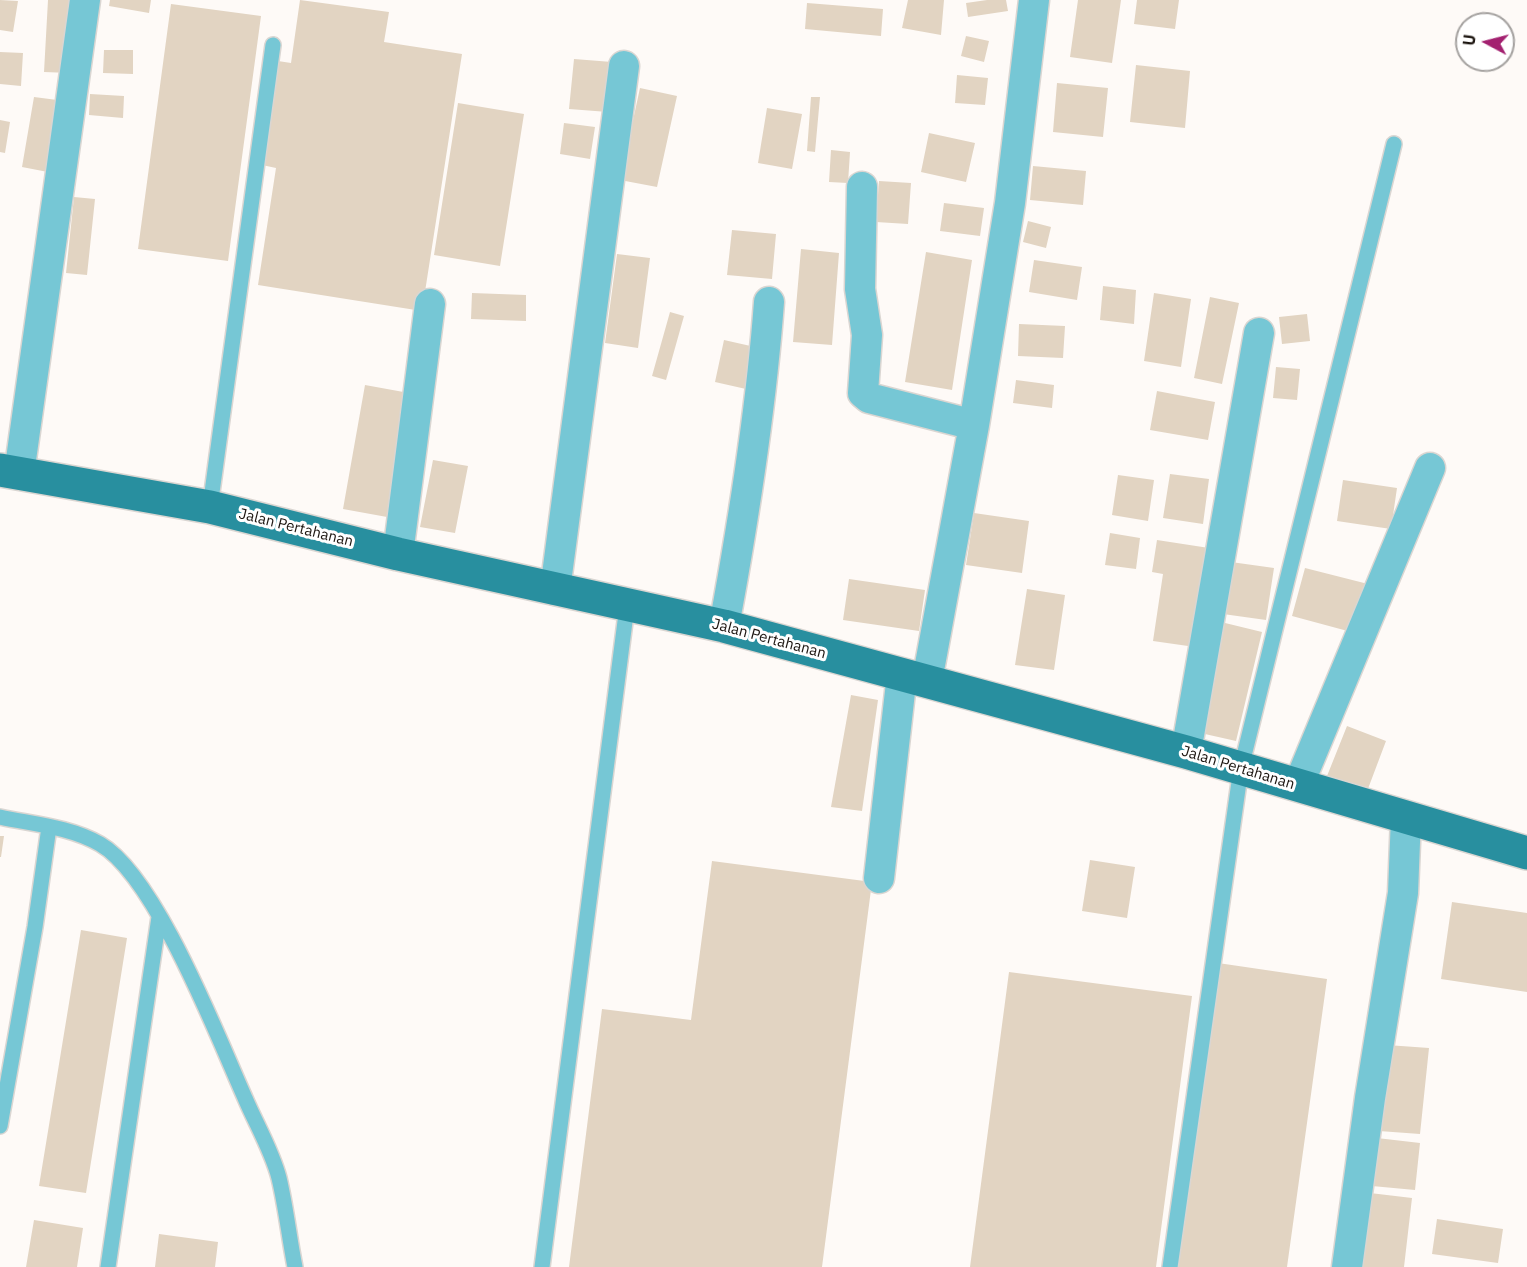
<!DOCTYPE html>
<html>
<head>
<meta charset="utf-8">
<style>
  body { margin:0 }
  #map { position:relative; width:1527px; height:1267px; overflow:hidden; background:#fefaf7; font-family:"IBM Plex Sans",sans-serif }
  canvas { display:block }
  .north { position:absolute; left:1455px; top:12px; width:60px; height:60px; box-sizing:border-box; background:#fff; border:2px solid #a5a2a0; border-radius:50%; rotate:277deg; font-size:16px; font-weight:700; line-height:24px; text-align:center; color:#1d1611 }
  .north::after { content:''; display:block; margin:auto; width:21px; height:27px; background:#a32170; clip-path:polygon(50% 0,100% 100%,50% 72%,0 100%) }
</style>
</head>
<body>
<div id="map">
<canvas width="1527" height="1267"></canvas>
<div class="north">U</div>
</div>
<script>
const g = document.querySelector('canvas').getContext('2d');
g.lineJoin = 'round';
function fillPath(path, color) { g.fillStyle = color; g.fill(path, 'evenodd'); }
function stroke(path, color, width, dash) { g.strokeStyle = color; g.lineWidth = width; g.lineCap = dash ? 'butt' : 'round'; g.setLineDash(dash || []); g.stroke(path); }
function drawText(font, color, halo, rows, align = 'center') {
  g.font = font + ' "IBM Plex Sans",sans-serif'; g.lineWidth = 6; g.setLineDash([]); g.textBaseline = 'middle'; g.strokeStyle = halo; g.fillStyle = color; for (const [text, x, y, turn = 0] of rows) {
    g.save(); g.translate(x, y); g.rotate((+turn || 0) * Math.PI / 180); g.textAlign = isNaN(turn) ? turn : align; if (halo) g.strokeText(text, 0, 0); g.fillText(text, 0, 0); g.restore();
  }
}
const building = new Path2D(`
  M 0,0 L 18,1 L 13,32 L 0,30 Z
  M 48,0 L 74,0 L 70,73 L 44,72 Z
  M 110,0 L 151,0 L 149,13 L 109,6 Z
  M 300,0 L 389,12 L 384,42 L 462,54 L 422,311 L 258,285 L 276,168 L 262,165 L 278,61 L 291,63 Z
  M 908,0 L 944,0 L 941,35 L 902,28 Z
  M 987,0 L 1006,0 L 1008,11 L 968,17 L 966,3 Z
  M 1078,0 L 1121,0 L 1112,63 L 1070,57 Z
  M 1137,0 L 1179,0 L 1175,29 L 1134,24 Z
  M 807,3 L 883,9 L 881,36 L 805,29 Z
  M 171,4 L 261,16 L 228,261 L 138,249 Z
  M 966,36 L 989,41 L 984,62 L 961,56 Z
  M 104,50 L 133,50 L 133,74 L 103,73 Z
  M 0,52 L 23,53 L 21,86 L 0,84 Z
  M 574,59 L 612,62 L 608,112 L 569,109 Z
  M 1136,65 L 1190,71 L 1185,128 L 1130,122 Z
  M 957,75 L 988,78 L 985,105 L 955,103 Z
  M 1057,83 L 1108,88 L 1103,137 L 1053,132 Z
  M 640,88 L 677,96 L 657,187 L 620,180 Z
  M 90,94 L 124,96 L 123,118 L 89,115 Z
  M 34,97 L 65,101 L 53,173 L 22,167 Z
  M 811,97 L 820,97 L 815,152 L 807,151 Z
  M 458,103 L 524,114 L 500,266 L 434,255 Z
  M 767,108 L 802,114 L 792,169 L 758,163 Z
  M 0,120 L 10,122 L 5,153 L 0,152 Z
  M 564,123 L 595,127 L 590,159 L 560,154 Z
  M 929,133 L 975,143 L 966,182 L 921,172 Z
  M 831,150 L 850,152 L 848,183 L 829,182 Z
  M 1033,166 L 1086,171 L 1083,205 L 1030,200 Z
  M 879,181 L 911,183 L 908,224 L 876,222 Z
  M 74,197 L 95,199 L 87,275 L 66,273 Z
  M 944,203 L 984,208 L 980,236 L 940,231 Z
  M 1028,221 L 1051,227 L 1046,248 L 1023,242 Z
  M 732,230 L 776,234 L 772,279 L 727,275 Z
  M 801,249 L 839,253 L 832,345 L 793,342 Z
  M 926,252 L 972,260 L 952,390 L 905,382 Z
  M 617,254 L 650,258 L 638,348 L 605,343 Z
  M 1034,260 L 1082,267 L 1077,300 L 1029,292 Z
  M 1103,286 L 1136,290 L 1134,324 L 1100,320 Z
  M 472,293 L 526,295 L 526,321 L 471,319 Z
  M 1154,293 L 1191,299 L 1181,367 L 1144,361 Z
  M 1210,297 L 1239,303 L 1222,384 L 1194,378 Z
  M 670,312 L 684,316 L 666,380 L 652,376 Z
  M 1307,314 L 1310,341 L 1282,344 L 1279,317 Z
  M 1019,324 L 1065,326 L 1063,358 L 1018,356 Z
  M 724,340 L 755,347 L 746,389 L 715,382 Z
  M 1276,367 L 1300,369 L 1297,400 L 1273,398 Z
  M 1016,380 L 1054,385 L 1052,408 L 1013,403 Z
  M 365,385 L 409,393 L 387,517 L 343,509 Z
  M 1157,391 L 1215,402 L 1208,440 L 1150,430 Z
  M 433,460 L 468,466 L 455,533 L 420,527 Z
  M 1170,474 L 1209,479 L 1203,524 L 1163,518 Z
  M 1118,475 L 1154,480 L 1148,521 L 1112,515 Z
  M 1343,480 L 1397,488 L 1391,529 L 1337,521 Z
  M 974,513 L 1029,521 L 1022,573 L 966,565 Z
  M 1110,533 L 1140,538 L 1136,569 L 1105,565 Z
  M 1157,540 L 1209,548 L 1195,647 L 1153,641 L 1163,574 L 1152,572 Z
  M 1231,562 L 1274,568 L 1266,620 L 1223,614 Z
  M 1305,568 L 1368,584 L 1355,633 L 1292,616 Z
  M 849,579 L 925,590 L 919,631 L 843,620 Z
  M 1027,589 L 1065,595 L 1054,670 L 1015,665 Z
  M 1221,622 L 1262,632 L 1236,741 L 1196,732 Z
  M 851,695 L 878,700 L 862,811 L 831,807 Z
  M 1347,726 L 1386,741 L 1363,802 L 1323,786 Z
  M 0,836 L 4,836 L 1,857 L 0,857 Z
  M 1090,860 L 1135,867 L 1127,918 L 1082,911 Z
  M 712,861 L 872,882 L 822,1267 L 569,1267 L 602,1009 L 691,1020 Z
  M 1452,902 L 1527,913 L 1527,992 L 1441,979 Z
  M 81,930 L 127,938 L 86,1193 L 39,1186 Z
  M 1218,963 L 1327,979 L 1287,1267 L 1176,1267 Z
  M 1009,972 L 1192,996 L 1156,1267 L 970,1267 Z
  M 1387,1045 L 1429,1048 L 1420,1134 L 1379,1131 Z
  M 1377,1138 L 1420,1143 L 1415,1190 L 1372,1186 Z
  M 1370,1193 L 1412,1198 L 1404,1267 L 1363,1267 Z
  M 1437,1219 L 1503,1229 L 1498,1263 L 1432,1254 Z
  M 34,1220 L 83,1228 L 77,1267 L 26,1267 Z
  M 159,1234 L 218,1242 L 215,1267 L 155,1267 Z`);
const service = new Path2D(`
  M 210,507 L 273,45
  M 0,817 C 33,824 71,827 100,844 C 156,876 218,1038 245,1098 C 256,1124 272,1151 279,1178 C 286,1207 289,1237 295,1267
  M 0,1126 L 35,927 L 49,827
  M 108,1267 L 159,917
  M 542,1267 L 627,606
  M 1170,1267 L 1241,768 L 1394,144`);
const minor = new Path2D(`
  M 862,187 L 860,289 L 867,335 L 863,393 L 869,398 L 974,425
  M 19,474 L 85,0
  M 398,554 L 430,304
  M 555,590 L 624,66
  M 724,626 C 744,518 761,411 769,302
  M 927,681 L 974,425 L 1010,203 L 1034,0
  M 1186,752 L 1259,333
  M 1298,786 L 1430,468
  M 879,878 L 902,674
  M 1347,1267 L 1370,1098 L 1403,893 L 1406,817`);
const primary = new Path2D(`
  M 0,470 L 210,507 L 398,554 L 724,626 L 1186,752 L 1527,853`);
const streetNames = [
  ["Jalan Pertahanan",296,528,14],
  ["Jalan Pertahanan",769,639,15],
  ["Jalan Pertahanan",1238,768,17]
];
fillPath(building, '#e2d4c2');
stroke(service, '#dad6d2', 18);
stroke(minor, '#dad6d2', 33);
stroke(primary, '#dad6d2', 36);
stroke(service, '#76c7d5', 15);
stroke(minor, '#76c7d5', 30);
stroke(primary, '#288f9f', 33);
drawText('15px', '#1d1611', '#fff', streetNames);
</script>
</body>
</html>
